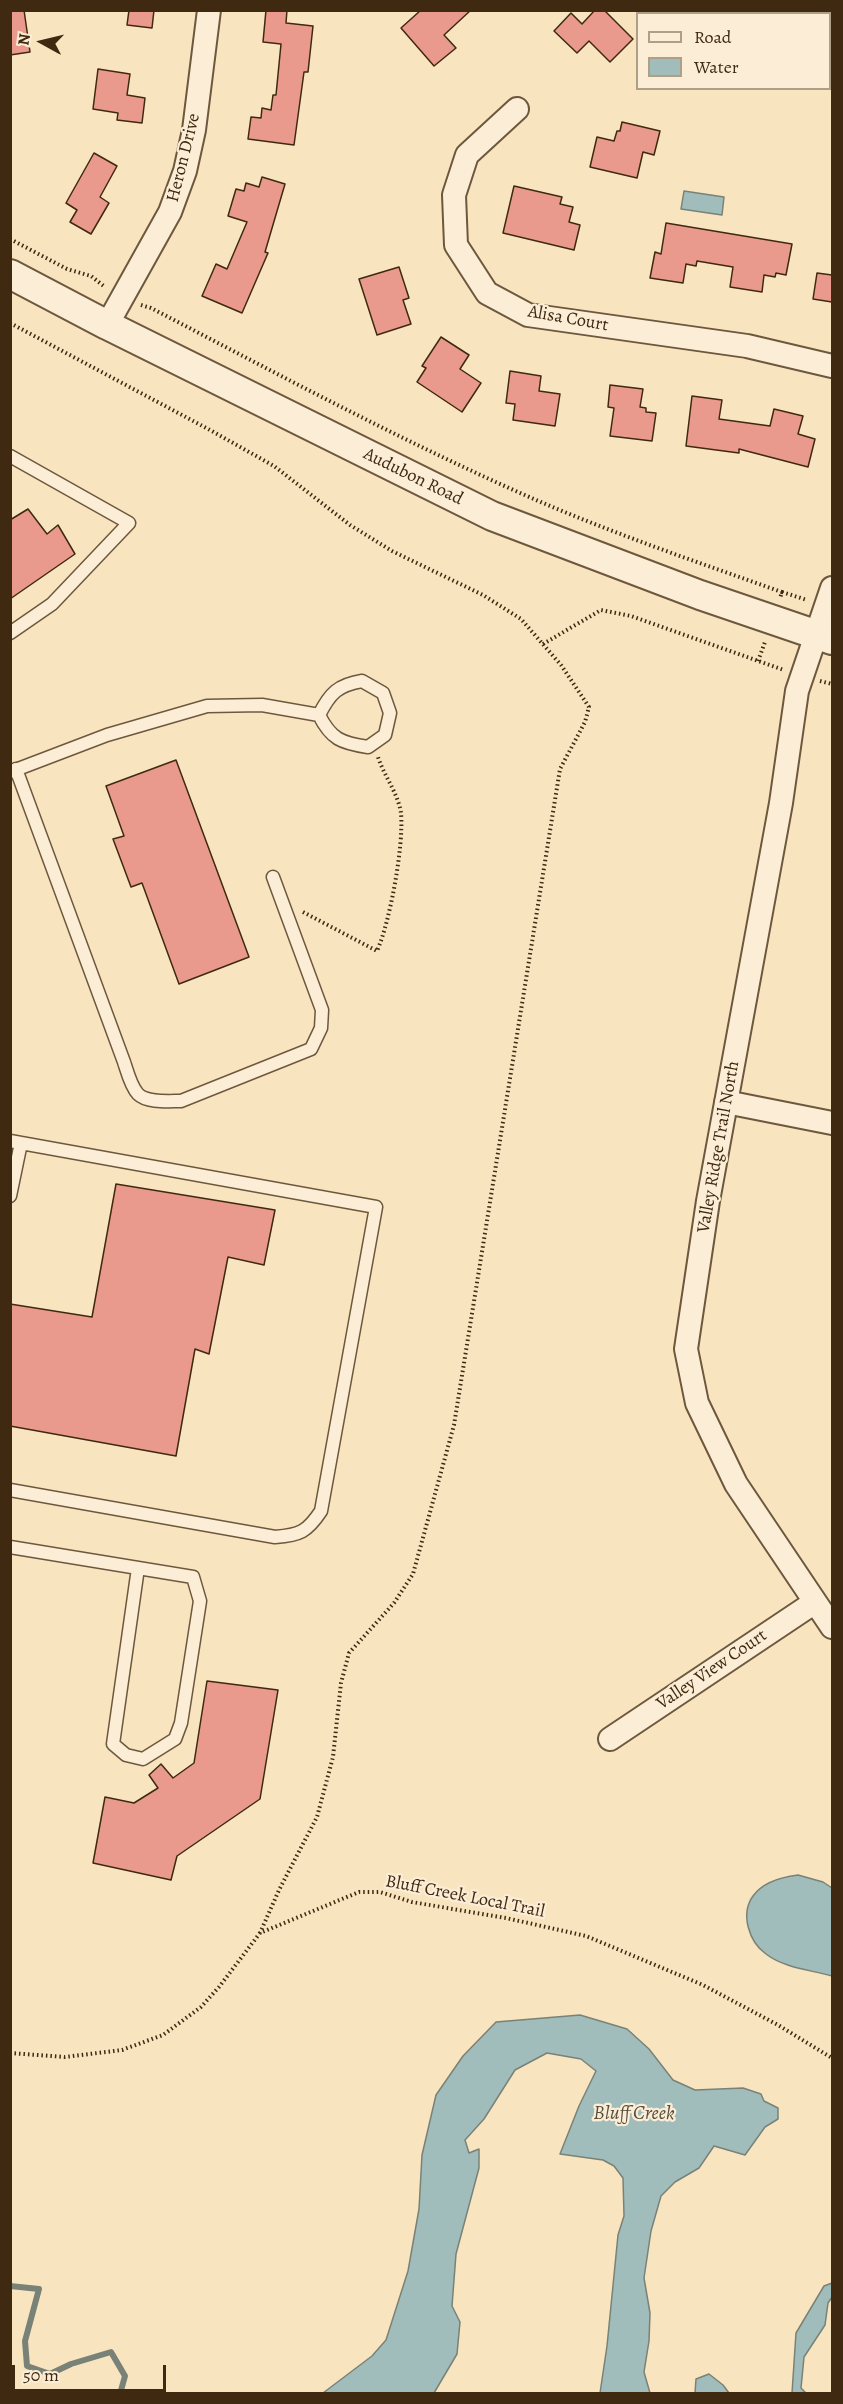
<!DOCTYPE html>
<html>
<head>
<meta charset="utf-8">
<style>
  body { margin:0 }
  #map { position:relative; width:843px; height:2404px; overflow:hidden; background:#f9e4c0; font-family:Alegreya,serif }
  canvas { display:block }
  .frame { position:absolute; inset:0; border:12px solid #3f2911; pointer-events:none }
  .legend { position:absolute; left:636px; top:12px; width:195px; height:78px; box-sizing:border-box; background:#fbedd6; border:2px solid #b09f87; margin:0; padding:8px 10px; list-style:none; font-size:18px; color:#3f2911 }
  .legend li { display:flex; align-items:center; gap:12px; height:30px }
  .legend b { width:30px; border:2px solid #b09f87 }
  .north { position:absolute; left:12px; top:12px; width:60px; height:60px; -webkit-text-stroke:4px #fbedd6; paint-order:stroke; rotate:278deg; font-size:16px; font-weight:700; line-height:24px; text-align:center; color:#3f2911 }
  .north::after { content:''; display:block; margin:auto; width:21px; height:27px; background:#3f2911; clip-path:polygon(50% 0,100% 100%,50% 72%,0 100%) }
  .scale { position:absolute; left:12px; top:2365px; width:154px; height:27px; box-sizing:border-box; border:3px solid #3f2911; border-top:0; padding-left:8px; font-size:18px; line-height:21px; white-space:nowrap; color:#3f2911; -webkit-text-stroke:4px #fbedd6; paint-order:stroke }
</style>
</head>
<body>
<div id="map">
<canvas width="843" height="2404"></canvas>
<div class="frame"></div>
<ul class="legend">
<li><b style="height:8px;background:#fbedd6"></b>Road</li>
<li><b style="height:16px;background:#a0bdbb"></b>Water</li>
</ul>
<div class="north">N</div>
<div class="scale">50 m</div>
</div>
<script>
const g = document.querySelector('canvas').getContext('2d');
g.lineJoin = 'round';
function fillPath(path, color) { g.fillStyle = color; g.fill(path, 'evenodd'); }
function stroke(path, color, width, dash) { g.strokeStyle = color; g.lineWidth = width; g.lineCap = dash ? 'butt' : 'round'; g.setLineDash(dash || []); g.stroke(path); }
function drawText(font, color, halo, rows, align = 'center') {
  g.font = font + ' Alegreya,serif'; g.lineWidth = 4.5; g.setLineDash([]); g.textBaseline = 'middle'; g.strokeStyle = halo; g.fillStyle = color; for (const [text, x, y, turn = 0] of rows) {
    g.save(); g.translate(x, y); g.rotate((+turn || 0) * Math.PI / 180); g.textAlign = isNaN(turn) ? turn : align; if (halo) g.strokeText(text, 0, 0); g.fillText(text, 0, 0); g.restore();
  }
}
const water = new Path2D(`
  M 684,191 L 724,197 L 722,215 L 681,209 Z
  M 798,1875 L 823,1882 L 832,1888 L 832,1976 C 811,1970 784,1968 766,1954 C 749,1942 740,1914 753,1896 C 763,1882 782,1877 798,1875 Z
  M 580,2015 L 627,2029 L 649,2049 L 673,2080 L 695,2090 L 743,2088 L 761,2094 L 764,2101 L 778,2108 L 778,2119 L 765,2127 L 745,2155 L 714,2146 L 699,2168 L 675,2182 L 661,2196 L 651,2231 L 644,2278 L 650,2313 L 649,2341 L 644,2372 L 650,2393 L 600,2393 L 607,2346 L 618,2235 L 624,2216 L 623,2178 L 614,2166 L 603,2160 L 560,2154 L 579,2106 L 596,2071 L 581,2059 L 547,2053 L 515,2070 L 484,2119 L 465,2140 L 469,2153 L 479,2149 L 479,2168 L 456,2254 L 452,2306 L 460,2322 L 457,2354 L 434,2393 L 323,2393 L 372,2356 L 386,2340 L 408,2271 L 419,2209 L 422,2155 L 436,2095 L 463,2056 L 496,2022 Z
  M 832,2283 L 832,2297 L 828,2303 L 825,2325 L 804,2357 L 801,2388 L 806,2393 L 792,2393 L 796,2333 L 824,2286 Z
  M 709,2374 L 723,2385 L 729,2393 L 695,2393 L 696,2379 Z`);
const stream = new Path2D(`
  M 10,2286 L 39,2289 L 25,2341 L 27,2366 L 50,2374 L 71,2364 L 111,2352 L 125,2376 L 120,2394`);
const building = new Path2D(`
  M 10,10 L 24,10 L 30,52 L 10,55 Z
  M 129,10 L 154,10 L 152,28 L 127,25 Z
  M 266,10 L 287,10 L 286,23 L 313,26 L 308,72 L 304,72 L 294,145 L 248,139 L 251,117 L 261,118 L 262,108 L 271,110 L 273,95 L 276,95 L 281,44 L 263,42 Z
  M 421,10 L 471,10 L 444,35 L 456,48 L 434,66 L 401,28 Z
  M 595,10 L 604,10 L 633,39 L 610,62 L 589,41 L 577,53 L 554,31 L 571,13 L 582,24 Z
  M 98,69 L 130,74 L 127,95 L 145,98 L 142,123 L 117,120 L 118,113 L 93,109 Z
  M 622,122 L 660,131 L 654,155 L 643,152 L 637,178 L 590,167 L 597,137 L 614,141 L 617,131 L 620,131 Z
  M 94,153 L 117,166 L 100,197 L 109,203 L 91,234 L 70,222 L 77,210 L 66,203 Z
  M 262,177 L 285,184 L 265,252 L 268,253 L 242,313 L 202,296 L 216,264 L 227,269 L 247,222 L 228,216 L 236,189 L 244,191 L 246,183 L 259,187 Z
  M 514,186 L 562,197 L 560,204 L 573,207 L 569,222 L 580,225 L 574,250 L 503,233 Z
  M 666,223 L 792,244 L 786,275 L 776,273 L 775,277 L 764,275 L 762,292 L 730,287 L 733,267 L 697,261 L 696,266 L 686,264 L 683,283 L 650,278 L 655,252 L 661,254 Z
  M 399,267 L 409,298 L 403,300 L 411,324 L 377,335 L 359,279 Z
  M 817,273 L 832,275 L 832,302 L 813,299 Z
  M 441,337 L 469,355 L 460,369 L 481,383 L 462,412 L 417,382 L 426,368 L 422,366 Z
  M 510,371 L 541,376 L 539,391 L 560,394 L 555,426 L 513,420 L 515,404 L 506,403 Z
  M 610,385 L 643,389 L 640,407 L 646,408 L 646,412 L 656,413 L 652,441 L 610,436 L 614,408 L 608,407 Z
  M 692,396 L 722,400 L 719,419 L 770,426 L 774,409 L 803,416 L 798,434 L 815,439 L 808,467 L 739,449 L 739,453 L 686,446 Z
  M 28,509 L 47,534 L 58,525 L 75,554 L 10,599 L 10,520 Z
  M 176,760 L 249,957 L 179,984 L 142,883 L 131,887 L 113,839 L 124,836 L 106,786 Z
  M 116,1184 L 275,1210 L 264,1265 L 228,1257 L 209,1354 L 195,1349 L 176,1456 L 10,1426 L 10,1304 L 92,1317 Z
  M 207,1681 L 278,1690 L 260,1799 L 177,1856 L 171,1880 L 93,1863 L 105,1797 L 134,1803 L 158,1788 L 149,1775 L 161,1764 L 173,1778 L 194,1763 Z`);
const path = new Path2D(`
  M 10,239 L 67,269 L 91,276 L 105,287
  M 141,305 L 151,308 C 280,375 409,445 543,503 C 621,536 702,564 782,592 L 780,598
  M 10,323 L 210,430 L 274,466 L 350,525 L 392,551 L 483,595 L 521,619 L 561,665 L 589,707 L 585,722 L 560,769 L 454,1425 L 413,1574 L 394,1603 L 349,1653 L 341,1683 L 333,1757 L 317,1817 L 279,1890 L 260,1933
  M 782,592 L 807,600
  M 543,644 L 601,610 L 631,616 L 784,670
  M 758,661 L 765,642
  M 820,681 L 832,684
  M 303,912 L 377,951 C 390,922 404,845 401,813 C 398,793 384,776 378,757
  M 10,2053 L 65,2057 L 122,2050 L 163,2035 L 201,2007 L 219,1987 L 260,1933 L 359,1892 L 380,1892 L 412,1902 L 506,1918 L 586,1936 L 703,1985 L 778,2025 L 832,2058`);
const service = new Path2D(`
  M 10,456 L 129,523 L 52,604 L 10,633
  M 362,681 L 383,693 L 390,713 L 385,735 L 368,747 C 341,743 331,739 319,715 C 330,693 338,685 362,681 Z
  M 16,769 L 124,1062 C 127,1071 131,1087 138,1094 C 147,1103 168,1101 181,1101 L 311,1049 L 321,1028 L 322,1010 L 273,877
  M 10,772 L 107,735 L 207,706 L 262,705 L 319,715
  M 10,1141 L 21,1143 L 10,1196
  M 10,1490 L 275,1537 C 300,1535 307,1532 321,1511 L 376,1207 L 21,1143
  M 10,1547 L 193,1577 L 200,1601 L 181,1723 L 175,1739 L 143,1759 L 126,1755 L 113,1744 L 138,1568`);
const minor = new Path2D(`
  M 517,109 L 467,155 L 454,195 L 456,245 L 487,293 L 528,315 L 747,346 L 832,366
  M 107,325 L 170,212 L 185,171 L 194,130 L 209,10
  M 832,588 L 797,691 L 781,803 L 708,1201 L 686,1349 L 697,1403 L 736,1484 L 832,1627
  M 726,1102 L 832,1123
  M 610,1739 L 815,1602`);
const tertiary = new Path2D(`
  M 10,274 L 107,325 L 492,516 L 700,595 L 832,640`);
const streetNames = [
  ["Heron Drive",184,158,-76],
  ["Alisa Court",568,319,10],
  ["Audubon Road",413,477,26],
  ["Valley Ridge Trail North",719,1147,-80],
  ["Valley View Court",712,1670,-34],
  ["Bluff Creek Local Trail",465,1897,11]
];
const waterNames = [
  ["Bluff Creek",634,2114]
];
fillPath(water, '#a0bdbb');
stroke(water, '#798277', 1.5);
stroke(stream, '#798277', 6);
fillPath(building, '#e99a8c');
stroke(building, '#3f2911', 1.5);
stroke(service, '#6e583d', 15);
stroke(minor, '#6e583d', 26);
stroke(tertiary, '#6e583d', 32);
stroke(path, '#3f2911', 4, [1.5, 3]);
stroke(service, '#fbedd6', 12);
stroke(minor, '#fbedd6', 22);
stroke(tertiary, '#fbedd6', 28);
drawText('18px', '#3f2911', '#fbedd6', streetNames);
drawText('italic 20px', '#574e3c', '#fbedd6', waterNames);
</script>
</body>
</html>
